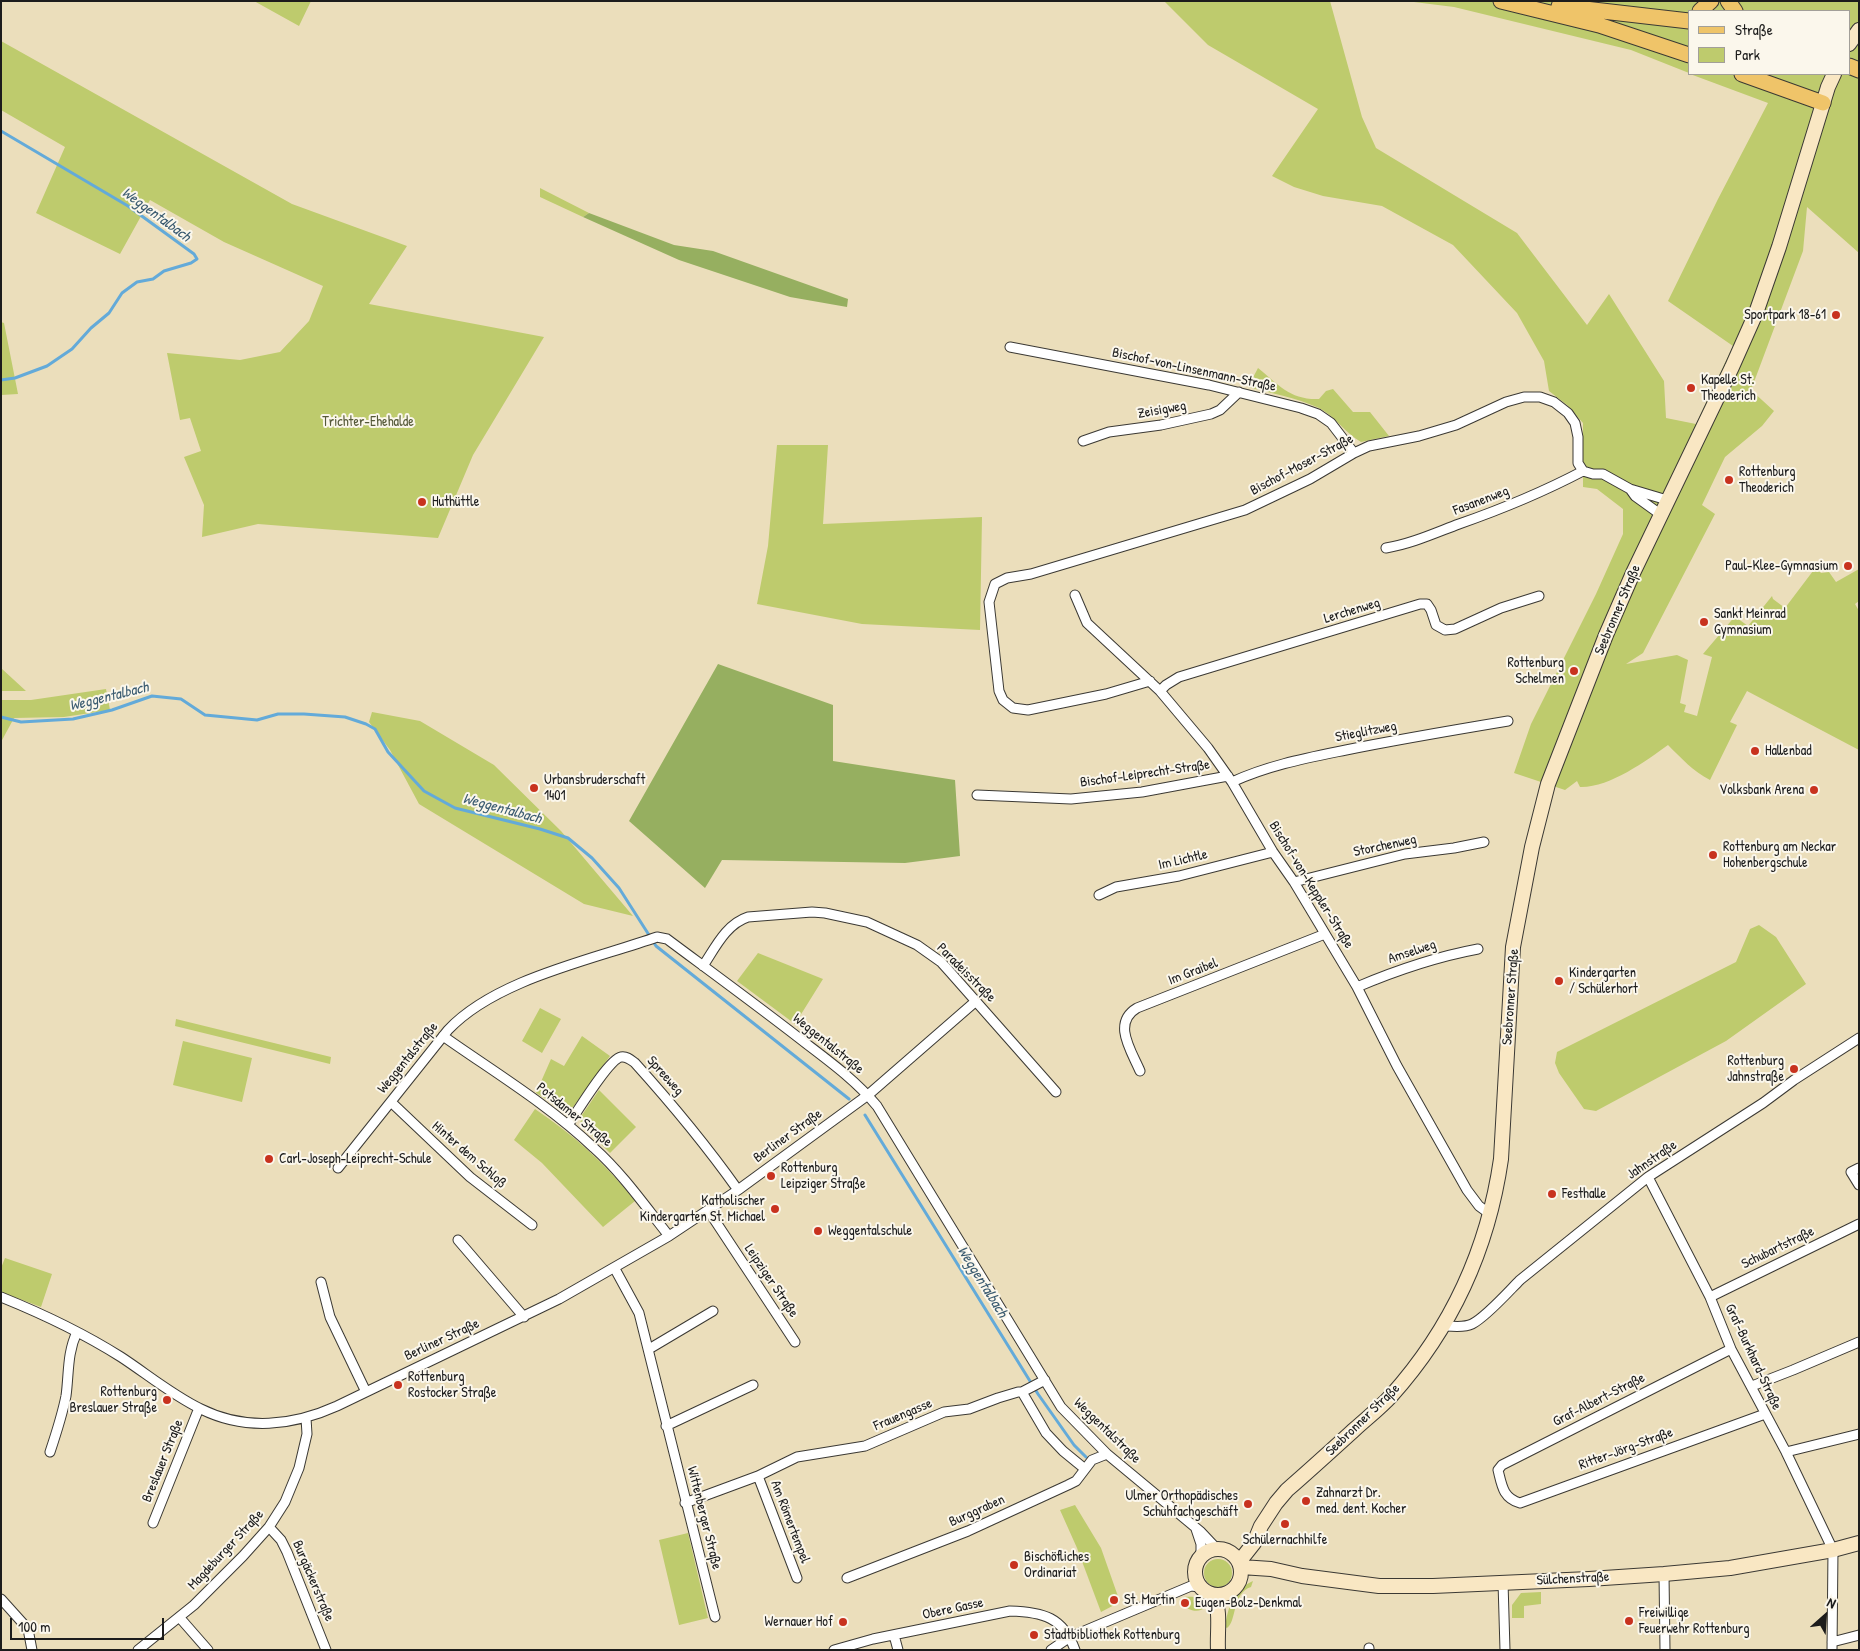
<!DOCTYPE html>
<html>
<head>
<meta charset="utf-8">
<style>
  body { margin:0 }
  #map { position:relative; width:1860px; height:1651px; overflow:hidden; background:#ebdebb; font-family:"Patrick Hand",sans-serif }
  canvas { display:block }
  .frame { position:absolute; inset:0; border:2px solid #1c1c1c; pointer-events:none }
  .legend { position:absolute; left:1688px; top:10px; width:162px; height:65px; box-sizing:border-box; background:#fbf7ec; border:1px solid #a29f99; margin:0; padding:6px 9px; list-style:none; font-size:15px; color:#1c1c1c }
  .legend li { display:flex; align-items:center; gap:10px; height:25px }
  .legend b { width:25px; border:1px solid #a29f99 }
  .north { position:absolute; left:1800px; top:1591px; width:50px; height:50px; -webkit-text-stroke:4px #fbf7ec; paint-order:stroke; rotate:26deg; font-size:14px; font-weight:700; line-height:20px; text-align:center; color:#1c1c1c }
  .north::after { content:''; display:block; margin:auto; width:18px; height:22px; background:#1c1c1c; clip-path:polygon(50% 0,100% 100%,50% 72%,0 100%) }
  .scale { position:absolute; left:10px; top:1618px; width:154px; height:22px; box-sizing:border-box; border:2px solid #1c1c1c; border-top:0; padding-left:6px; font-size:15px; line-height:18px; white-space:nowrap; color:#1c1c1c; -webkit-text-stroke:4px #fbf7ec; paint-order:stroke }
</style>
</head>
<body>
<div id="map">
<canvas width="1860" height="1651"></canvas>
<div class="frame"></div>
<ul class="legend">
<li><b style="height:6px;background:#efc469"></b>Straße</li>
<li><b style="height:14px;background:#becb6d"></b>Park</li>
</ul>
<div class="north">N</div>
<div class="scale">100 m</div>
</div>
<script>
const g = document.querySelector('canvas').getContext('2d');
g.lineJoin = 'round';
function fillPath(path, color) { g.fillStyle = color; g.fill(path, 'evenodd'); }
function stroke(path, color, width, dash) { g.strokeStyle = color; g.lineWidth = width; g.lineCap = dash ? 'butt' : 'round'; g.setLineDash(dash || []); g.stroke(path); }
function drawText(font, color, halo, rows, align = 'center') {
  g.font = font + ' "Patrick Hand",sans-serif'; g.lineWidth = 4; g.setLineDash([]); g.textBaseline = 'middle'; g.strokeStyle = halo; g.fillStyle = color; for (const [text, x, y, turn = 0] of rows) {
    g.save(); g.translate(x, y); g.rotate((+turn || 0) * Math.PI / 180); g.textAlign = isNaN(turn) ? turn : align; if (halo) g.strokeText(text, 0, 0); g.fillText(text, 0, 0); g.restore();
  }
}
const green = new Path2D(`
  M 254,1 L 311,1 L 299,26 Z
  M 1164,1 L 1330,1 L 1362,117 L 1376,148 L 1517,233 L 1587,325 L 1609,294 L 1664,381 L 1666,418 L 1696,424 L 1733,346 L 1668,301 L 1718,199 L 1768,103 L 1690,74 L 1849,74 L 1849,11 L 1689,11 L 1689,73 L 1631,50 L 1454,7 L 1406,1 L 1859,1 L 1859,253 L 1807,207 L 1803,251 L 1751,390 L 1774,411 L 1762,426 L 1725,457 L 1702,505 L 1715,514 L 1643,653 L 1626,664 L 1677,655 L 1688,660 L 1680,703 L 1686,705 L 1684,712 L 1697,716 L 1712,657 L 1703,654 L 1736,615 L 1738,616 L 1737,618 L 1748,626 L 1772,596 L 1773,599 L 1785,608 L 1816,567 L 1821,573 L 1829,572 L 1836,582 L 1859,569 L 1859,601 L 1855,604 L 1859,611 L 1859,750 L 1747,691 L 1730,722 L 1737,725 L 1710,780 C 1693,771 1682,759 1668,745 C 1646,761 1609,788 1580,787 L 1577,781 L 1565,790 L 1514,773 L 1531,724 L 1596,594 L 1623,534 L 1623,509 L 1597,489 L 1583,487 L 1583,423 L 1567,405 L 1549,391 L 1544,361 L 1517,313 L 1453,245 L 1382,206 L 1323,196 L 1294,187 L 1272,176 L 1318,109 L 1208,45 Z
  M 1,41 L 292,204 L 407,246 L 369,304 L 544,337 L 473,455 L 438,538 L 258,524 L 202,537 L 204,505 L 184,457 L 201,451 L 190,418 L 180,420 L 167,353 L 240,360 L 280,352 L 309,321 L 323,286 L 224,242 L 150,200 L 120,254 L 36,213 L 65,147 L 1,110 Z
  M 540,188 L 589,213 L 583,217 L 540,197 Z
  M 1,322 L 4,323 L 18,394 L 1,395 Z
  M 1258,368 C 1279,385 1290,400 1319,399 L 1326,391 L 1333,389 L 1353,412 L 1370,412 L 1389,436 L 1361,442 C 1345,433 1335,416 1319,408 C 1297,398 1271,393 1248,387 Z
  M 777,445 L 828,445 L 823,524 L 982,517 L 980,630 L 862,624 L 757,604 L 768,546 Z
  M 1,668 L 26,691 L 1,691 Z
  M 106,689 L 110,710 L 64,717 L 14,718 L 1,742 L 1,700 L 31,700 Z
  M 372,712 L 420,721 L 494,765 L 561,831 L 633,916 L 584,904 L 419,804 L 390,750 L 369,722 Z
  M 1759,925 L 1776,937 L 1806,984 L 1726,1041 L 1596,1111 L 1584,1109 L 1559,1073 L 1555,1063 L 1557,1052 L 1736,962 L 1750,929 Z
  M 758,953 L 823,979 L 795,1024 L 737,981 Z
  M 540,1008 L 561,1019 L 542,1053 L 522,1041 Z
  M 176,1019 L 331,1057 L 330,1064 L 175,1026 Z
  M 582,1036 L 610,1056 L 573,1107 L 562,1109 L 536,1093 L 551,1059 L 564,1066 Z
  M 183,1041 L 252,1058 L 242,1102 L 173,1085 Z
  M 599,1090 L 636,1127 L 610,1153 L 580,1124 L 582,1115 Z
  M 535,1109 C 574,1135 606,1164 635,1201 L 603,1227 L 542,1163 L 514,1140 Z
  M 5,1258 L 52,1274 L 41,1307 L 1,1292 L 1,1268 Z
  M 1075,1505 L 1101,1548 L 1120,1602 L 1101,1612 L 1077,1548 L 1060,1510 Z
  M 688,1533 L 708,1618 L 679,1625 L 659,1540 Z
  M1204 1573a14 14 0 1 1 28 0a14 14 0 1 1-28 0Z
  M 1253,1581 L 1251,1587 C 1232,1593 1237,1621 1227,1628 L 1225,1627 C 1228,1607 1233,1590 1253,1581 Z
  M 1541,1592 L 1541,1604 L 1524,1606 L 1524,1618 L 1512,1618 L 1512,1605 L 1521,1593 Z
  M 1184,1597 C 1193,1596 1203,1597 1206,1606 C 1199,1615 1187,1610 1181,1603 Z`);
const forest = new Path2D(`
  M 589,213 L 674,245 L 713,251 L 848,299 L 847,307 L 790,297 L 679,260 L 583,217 Z
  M 718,664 L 833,705 L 833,761 L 955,780 L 960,856 L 905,863 L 722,860 L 705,888 L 629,821 Z`);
const stream = new Path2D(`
  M 1,131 L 128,206 L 194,254 L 197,259 L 191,263 L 164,271 L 153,279 L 137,282 L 122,293 L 109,313 L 91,328 L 72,349 L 47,366 L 15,378 L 1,380
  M 1,717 L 21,722 L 73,719 L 112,710 L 152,696 L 181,699 L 205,715 L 257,720 L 278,714 L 304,714 L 345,717 L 366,724 L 375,729 L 388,752 L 424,791 L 455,808 L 540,829 L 568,838 L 592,858 L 619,888 L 656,946 L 849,1099
  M 865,1115 L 1038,1394 L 1074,1445 L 1086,1457`);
const street = new Path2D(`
  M 1010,347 L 1209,385 L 1301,408 L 1318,414 L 1331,423 L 1354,453
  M 1083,441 L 1109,432 L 1161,425 L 1211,414 L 1220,410 L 1239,392
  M 1630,489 L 1635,496 L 1660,514
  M 1386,548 C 1411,544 1435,533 1459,524 C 1502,509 1543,492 1583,471
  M 1075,595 L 1087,623 L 1160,691 L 1208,748 L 1232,782 L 1273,852 L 1294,882 L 1357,987 L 1397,1066 L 1467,1190 L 1479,1206 L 1490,1214
  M 1150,681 L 1106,694 L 1028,710 L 1013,708 L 1003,700 L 999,691 L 989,602 L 995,584 L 1007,578 L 1031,574 L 1245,510 L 1310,479 L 1354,453 L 1369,446 L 1419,436 L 1456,425 L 1506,402 L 1524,397 L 1540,397 L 1554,402 L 1568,413 L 1575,423 L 1578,437 L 1578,463 L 1583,471 L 1593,474 L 1603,474 L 1630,489 L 1667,500
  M 1160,691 L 1166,685 L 1179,677 L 1420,604 L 1427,604 L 1431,610 L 1436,625 L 1445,630 L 1455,629 L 1501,608 L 1539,596
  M 1232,782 C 1269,765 1307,758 1346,750 C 1400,739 1454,730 1508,721
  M 977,795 L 1071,799 L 1142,792 L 1228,776
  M 1294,882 L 1405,854 L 1454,848 L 1484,842
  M 1099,895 L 1116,887 L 1179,876 L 1273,852
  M 703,966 C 715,948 726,924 748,917 L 812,912 L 825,913 L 867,922 L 917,945 L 941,962 L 950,972 L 1056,1092
  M 1357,987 C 1397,970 1435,957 1478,949
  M 443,1036 C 494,1072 549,1105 594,1148 C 623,1174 645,1206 669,1236
  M 1140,1071 C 1131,1050 1112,1023 1137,1008 L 1325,934
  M 391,1102 L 470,1177 L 532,1225
  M 568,1125 C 577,1112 609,1059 621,1057 C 627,1056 631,1060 635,1063 C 672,1104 706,1145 738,1190
  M 338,1168 L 448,1030 C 496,979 592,960 657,937 L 667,939 C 714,974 762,1009 808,1045 C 833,1064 857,1082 877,1106 L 1061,1407 L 1107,1454 L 1201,1532 L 1217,1549
  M 1859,1168 L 1851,1172 L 1859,1185
  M 1648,1177 L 1710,1297 L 1731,1349 L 1786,1452 L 1833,1550 L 1832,1650
  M 708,1210 L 795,1342
  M 458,1240 L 524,1317
  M 615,1269 L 639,1313 L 715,1617
  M 321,1282 L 330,1317 L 366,1392
  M 1,1297 C 43,1314 83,1333 121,1357 C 147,1374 172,1395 201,1409 C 245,1431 293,1426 337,1406 L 559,1299 L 669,1236 L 738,1190 L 868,1095 L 976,1001
  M 1710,1297 L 1859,1224
  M 1445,1326 C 1454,1326 1464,1328 1472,1324 C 1486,1317 1509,1291 1520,1280 L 1648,1177 L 1763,1103 L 1794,1080 L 1859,1038
  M 649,1349 L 713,1311
  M 1731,1349 L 1502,1465 L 1498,1470 C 1502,1486 1503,1498 1520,1503 L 1765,1414
  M 1752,1386 L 1793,1370 L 1859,1342
  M 1022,1392 L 1046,1433 L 1063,1451 L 1085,1469
  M 666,1426 L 753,1385
  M 50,1452 C 56,1434 62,1416 66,1396 C 69,1374 67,1353 77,1332
  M 1786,1452 L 1859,1434
  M 758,1476 L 797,1578
  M 685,1503 L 758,1476 L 797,1457 L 865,1446 L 944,1412 L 969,1409 L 998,1398 L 1018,1392 L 1022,1392 L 1045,1380
  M 153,1523 L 199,1408
  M 269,1527 L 281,1540 L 287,1552 L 326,1650
  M 1196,1529 L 1201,1544 L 1201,1555
  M 1664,1574 L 1665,1650
  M 847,1578 L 968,1531 L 1068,1485 L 1076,1481 L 1092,1460 L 1107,1454
  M 1503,1582 L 1505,1650
  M 1,1599 L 28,1629 L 32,1650
  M 180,1618 L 208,1650
  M 894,1635 L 898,1650
  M 1832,1642 L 1859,1635
  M 138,1650 L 194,1605 L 243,1556 L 269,1527 L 285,1502 L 299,1468 L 307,1434 L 306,1418
  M 834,1650 L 873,1639 L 1010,1611 C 1043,1612 1063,1617 1075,1650
  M 1051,1650 L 1070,1637 L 1191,1586 L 1200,1587
  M 1369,1650 L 1369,1648`);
const secondary = new Path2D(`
  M 1849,44 L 1859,30
  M1195 1572a23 23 0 1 1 46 0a23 23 0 1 1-46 0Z
  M 1239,1562 L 1254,1543 L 1261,1526 L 1276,1503 L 1287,1490 C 1310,1470 1333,1449 1355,1429 C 1367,1418 1380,1408 1391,1396 C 1452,1328 1488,1249 1501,1159 L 1513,947 L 1532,847 L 1548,784 L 1606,635 L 1633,573 L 1732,367 L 1756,313 L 1779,247 L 1828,87 L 1834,74
  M 1241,1567 L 1271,1569 L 1302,1576 L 1379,1586 L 1433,1586 L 1589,1579 L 1664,1574 L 1730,1568 L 1833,1550 L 1859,1543
  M 1214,1596 C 1221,1613 1217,1631 1218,1650`);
const primary = new Path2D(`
  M 1501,1 L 1599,25 L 1689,55
  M 1728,1 L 1735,11
  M 1559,6 L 1689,21
  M 1700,11 L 1711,1
  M 1849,66 L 1859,70
  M 1742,74 L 1823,103`);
const markers = [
  [1836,315,5,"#c8321e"],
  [1691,388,5,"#c8321e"],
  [1729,480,5,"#c8321e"],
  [422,502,5,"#c8321e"],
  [1848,566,5,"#c8321e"],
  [1704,622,5,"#c8321e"],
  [1574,671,5,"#c8321e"],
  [1755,751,5,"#c8321e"],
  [534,788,5,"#c8321e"],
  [1814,790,5,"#c8321e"],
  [1713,855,5,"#c8321e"],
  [1559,981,5,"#c8321e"],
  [1794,1069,5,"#c8321e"],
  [269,1159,5,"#c8321e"],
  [771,1176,5,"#c8321e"],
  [1552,1194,5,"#c8321e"],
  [775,1209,5,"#c8321e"],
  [818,1231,5,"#c8321e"],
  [398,1385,5,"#c8321e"],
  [167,1400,5,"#c8321e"],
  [1306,1501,5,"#c8321e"],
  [1248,1504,5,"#c8321e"],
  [1285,1524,5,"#c8321e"],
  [1014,1565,5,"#c8321e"],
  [1114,1600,5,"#c8321e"],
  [1185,1603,5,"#c8321e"],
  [1629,1621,5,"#c8321e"],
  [843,1622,5,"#c8321e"],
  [1034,1635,5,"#c8321e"]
];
const poiNames = [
  ["Sportpark 18-61",1826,315,"right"],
  ["Kapelle St.",1701,380],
  ["Theoderich",1701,396],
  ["Rottenburg",1739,472],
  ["Theoderich",1739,488],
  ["Huthüttle",432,502],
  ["Paul-Klee-Gymnasium",1838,566,"right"],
  ["Sankt Meinrad",1714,614],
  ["Gymnasium",1714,630],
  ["Rottenburg",1564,663,"right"],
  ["Schelmen",1564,679,"right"],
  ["Hallenbad",1765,751],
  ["Urbansbruderschaft",544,780],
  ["1401",544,796],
  ["Volksbank Arena",1804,790,"right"],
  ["Rottenburg am Neckar",1723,847],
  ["Hohenbergschule",1723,863],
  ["Kindergarten",1569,973],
  ["/ Schülerhort",1569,989],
  ["Rottenburg",1784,1061,"right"],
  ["Jahnstraße",1784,1077,"right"],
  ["Carl-Joseph-Leiprecht-Schule",279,1159],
  ["Rottenburg",781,1168],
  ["Leipziger Straße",781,1184],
  ["Festhalle",1562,1194],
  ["Katholischer",765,1201,"right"],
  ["Kindergarten St. Michael",765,1217,"right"],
  ["Weggentalschule",828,1231],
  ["Rottenburg",408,1377],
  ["Rostocker Straße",408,1393],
  ["Rottenburg",157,1392,"right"],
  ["Breslauer Straße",157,1408,"right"],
  ["Zahnarzt Dr.",1316,1493],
  ["med. dent. Kocher",1316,1509],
  ["Ulmer Orthopädisches",1238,1496,"right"],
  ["Schuhfachgeschäft",1238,1512,"right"],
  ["Schülernachhilfe",1285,1540,"center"],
  ["Bischöfliches",1024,1557],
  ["Ordinariat",1024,1573],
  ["St. Martin",1124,1600],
  ["Eugen-Bolz-Denkmal",1195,1603],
  ["Freiwillige",1639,1613],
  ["Feuerwehr Rottenburg",1639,1629],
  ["Wernauer Hof",833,1622,"right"],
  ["Stadtbibliothek Rottenburg",1044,1635]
];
const streetNames = [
  ["Bischof-von-Linsenmann-Straße",1194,370,12],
  ["Zeisigweg",1162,410,-10],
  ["Bischof-Moser-Straße",1302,465,-28],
  ["Fasanenweg",1481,501,-21],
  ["Seebronner Straße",1618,610,-67],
  ["Lerchenweg",1352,611,-17],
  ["Stieglitzweg",1366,732,-11],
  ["Bischof-Leiprecht-Straße",1145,774,-8],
  ["Storchenweg",1385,846,-12],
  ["Im Lichtle",1183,860,-13],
  ["Bischof-von-Keppler-Straße",1311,885,58],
  ["Amselweg",1412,952,-18],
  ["Im Graibel",1193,972,-21],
  ["Paradeisstraße",966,973,45],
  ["Seebronner Straße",1511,997,-86],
  ["Weggentalstraße",828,1044,39],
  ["Weggentalstraße",408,1058,-51],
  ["Spreeweg",665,1076,48],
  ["Potsdamer Straße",574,1115,39],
  ["Berliner Straße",788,1136,-36],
  ["Hinter dem Schloß",469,1155,41],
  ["Jahnstraße",1652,1160,-35],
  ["Schubartstraße",1778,1248,-26],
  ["Leipziger Straße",771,1281,56],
  ["Berliner Straße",442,1340,-25],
  ["Graf-Burkhard-Straße",1753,1357,65],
  ["Graf-Albert-Straße",1599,1400,-27],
  ["Frauengasse",903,1415,-23],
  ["Seebronner Straße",1363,1420,-44],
  ["Weggentalstraße",1107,1431,44],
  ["Ritter-Jörg-Straße",1626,1449,-20],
  ["Breslauer Straße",163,1461,-68],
  ["Burggraben",977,1511,-24],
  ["Wittenberger Straße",704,1518,76],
  ["Am Römertempel",790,1522,69],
  ["Magdeburger Straße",226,1550,-47],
  ["Sülchenstraße",1573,1579,-3],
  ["Burgäckerstraße",313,1581,67],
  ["Obere Gasse",953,1609,-12]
];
const parkNames = [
  ["Trichter-Ehehalde",368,422]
];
const waterNames = [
  ["Weggentalbach",156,215,36],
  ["Weggentalbach",109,697,-14],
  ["Weggentalbach",502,809,15],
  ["Weggentalbach",982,1282,58]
];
fillPath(green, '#becb6d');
fillPath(forest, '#96af60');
stroke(stream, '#63aad9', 3);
stroke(street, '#3b3934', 11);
stroke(secondary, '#3b3934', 16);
stroke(primary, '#3b3934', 17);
stroke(street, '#fff', 9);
stroke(secondary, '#f9e7c3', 14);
stroke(primary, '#efc469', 15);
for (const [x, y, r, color] of markers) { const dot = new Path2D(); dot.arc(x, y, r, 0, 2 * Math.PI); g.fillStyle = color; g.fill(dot); stroke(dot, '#fbf7ec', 2); }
drawText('14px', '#1c1c1c', '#fbf7ec', poiNames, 'left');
drawText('14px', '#1c1c1c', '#fbf7ec', streetNames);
drawText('14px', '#555938', '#fbf7ec', parkNames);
drawText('italic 15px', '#3c5c71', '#fbf7ec', waterNames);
</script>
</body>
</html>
